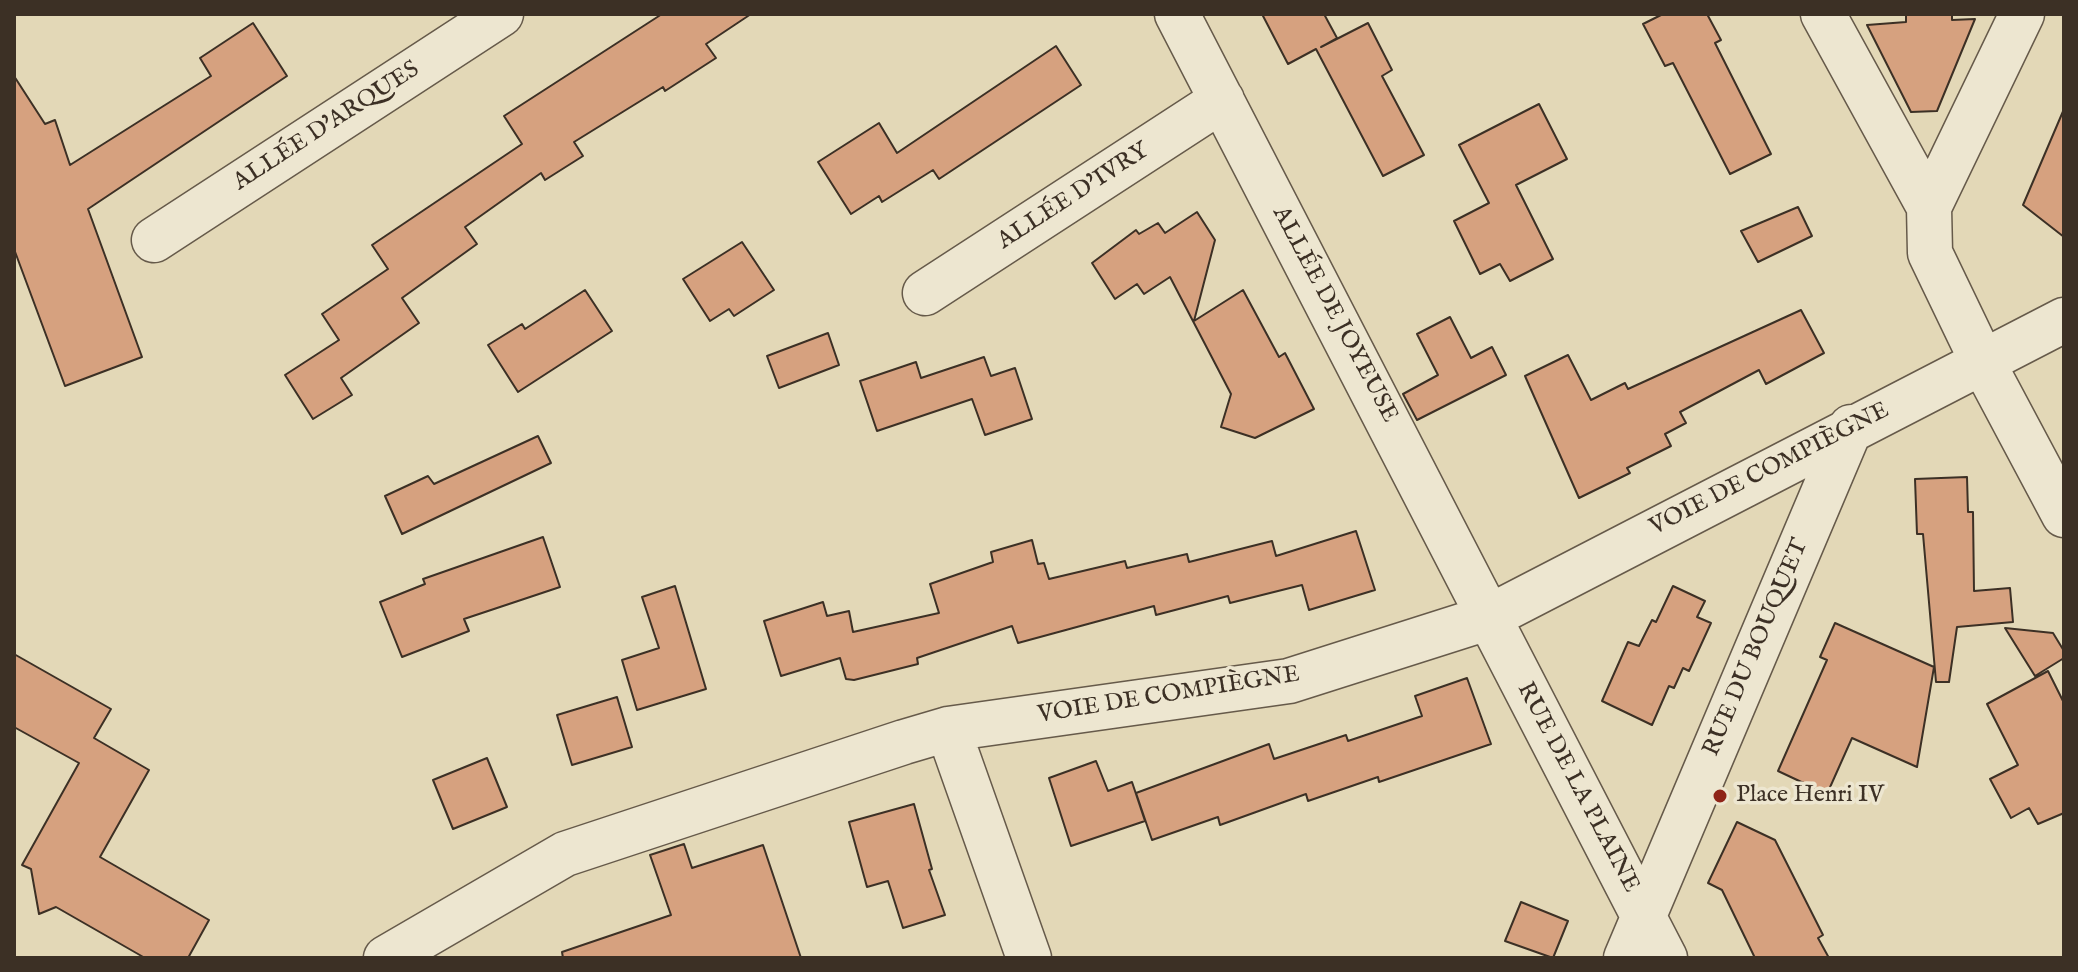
<!DOCTYPE html>
<html>
<head>
<meta charset="utf-8">
<style>
  body { margin:0 }
  #map { position:relative; width:2078px; height:972px; overflow:hidden; background:#e3d8b7; font-family:"IM FELL English",serif }
  canvas { display:block }
  .frame { position:absolute; inset:0; border:16px solid #3c3025; pointer-events:none }
</style>
</head>
<body>
<div id="map">
<canvas width="2078" height="972"></canvas>
<div class="frame"></div>
</div>
<script>
const g = document.querySelector('canvas').getContext('2d');
g.lineJoin = 'round';
function fillPath(path, color) { g.fillStyle = color; g.fill(path, 'evenodd'); }
function stroke(path, color, width, dash) { g.strokeStyle = color; g.lineWidth = width; g.lineCap = dash ? 'butt' : 'round'; g.setLineDash(dash || []); g.stroke(path); }
function drawText(font, color, halo, rows, align = 'center') {
  g.font = font + ' "IM FELL English",serif'; g.lineWidth = 7; g.setLineDash([]); g.textBaseline = 'middle'; g.strokeStyle = halo; g.fillStyle = color; for (const [text, x, y, turn = 0] of rows) {
    g.save(); g.translate(x, y); g.rotate((+turn || 0) * Math.PI / 180); g.textAlign = isNaN(turn) ? turn : align; if (halo) g.strokeText(text, 0, 0); g.fillText(text, 0, 0); g.restore();
  }
}
const building = new Path2D(`
  M 662,14 L 751,14 L 706,44 L 716,58 L 665,91 L 663,87 L 574,142 L 583,156 L 545,180 L 541,173 L 465,227 L 477,244 L 402,298 L 419,323 L 341,378 L 352,395 L 313,419 L 285,375 L 339,340 L 322,314 L 388,269 L 372,245 L 522,144 L 504,116 Z
  M 1262,14 L 1324,14 L 1337,38 L 1321,47 L 1368,23 L 1392,70 L 1382,76 L 1424,155 L 1383,176 L 1316,49 L 1288,64 Z
  M 1663,14 L 1707,14 L 1721,40 L 1715,43 L 1771,154 L 1730,174 L 1673,63 L 1665,66 L 1643,24 Z
  M 1906,14 L 1952,14 L 1952,20 L 1975,19 L 1937,111 L 1911,112 L 1867,25 L 1906,22 Z
  M 253,23 L 287,76 L 88,209 L 142,357 L 65,386 L 14,249 L 14,76 L 45,124 L 55,120 L 70,165 L 211,76 L 200,58 Z
  M 1056,46 L 1081,85 L 939,179 L 933,170 L 882,202 L 879,196 L 851,214 L 818,162 L 879,123 L 897,153 Z
  M 1539,104 L 1567,159 L 1516,185 L 1553,259 L 1510,281 L 1500,264 L 1480,274 L 1454,221 L 1489,203 L 1459,145 Z
  M 2064,109 L 2064,237 L 2023,205 Z
  M 1798,207 L 1812,236 L 1758,262 L 1741,231 Z
  M 1197,212 L 1215,240 L 1194,321 L 1243,290 L 1279,357 L 1285,353 L 1314,409 L 1255,438 L 1221,427 L 1231,394 L 1170,277 L 1144,294 L 1137,284 L 1115,299 L 1092,263 L 1136,230 L 1139,234 L 1158,223 L 1165,233 Z
  M 742,242 L 774,290 L 734,316 L 729,309 L 710,321 L 683,279 Z
  M 585,290 L 612,331 L 518,392 L 488,345 L 522,324 L 525,329 Z
  M 1801,310 L 1824,353 L 1766,384 L 1759,370 L 1680,412 L 1686,423 L 1665,434 L 1671,446 L 1627,468 L 1630,473 L 1579,498 L 1525,376 L 1568,355 L 1591,400 L 1625,383 L 1628,389 Z
  M 1450,317 L 1471,358 L 1492,347 L 1506,375 L 1417,420 L 1403,394 L 1438,375 L 1417,334 Z
  M 828,333 L 839,365 L 779,388 L 767,356 Z
  M 984,357 L 991,376 L 1015,368 L 1032,419 L 985,435 L 972,399 L 877,431 L 860,381 L 916,362 L 921,378 Z
  M 538,436 L 551,463 L 402,534 L 385,496 L 428,476 L 434,484 Z
  M 1967,477 L 1968,512 L 1973,512 L 1974,591 L 2010,588 L 2013,622 L 1957,627 L 1949,682 L 1936,682 L 1923,534 L 1917,534 L 1915,479 Z
  M 1356,531 L 1375,590 L 1309,610 L 1302,585 L 1230,603 L 1228,596 L 1156,615 L 1154,606 L 1018,643 L 1012,626 L 917,658 L 918,664 L 854,680 L 846,679 L 840,658 L 781,676 L 764,621 L 823,602 L 827,616 L 849,611 L 853,632 L 939,613 L 930,584 L 993,562 L 991,552 L 1032,540 L 1038,564 L 1044,563 L 1049,579 L 1125,561 L 1127,568 L 1187,554 L 1189,562 L 1272,541 L 1276,556 Z
  M 543,537 L 560,587 L 464,619 L 469,631 L 402,657 L 380,602 L 425,584 L 423,579 Z
  M 675,586 L 706,689 L 637,710 L 622,660 L 659,648 L 642,597 Z
  M 1673,586 L 1705,601 L 1697,617 L 1711,623 L 1689,671 L 1683,668 L 1674,688 L 1669,686 L 1652,725 L 1602,701 L 1628,642 L 1639,646 L 1652,620 L 1656,622 Z
  M 1835,623 L 1934,667 L 1917,767 L 1852,738 L 1827,794 L 1778,771 L 1827,660 L 1820,657 Z
  M 2005,628 L 2053,633 L 2064,651 L 2064,658 L 2035,676 Z
  M 14,654 L 111,709 L 94,738 L 149,770 L 100,857 L 209,920 L 188,958 L 145,958 L 56,907 L 39,914 L 31,869 L 22,865 L 79,763 L 14,727 Z
  M 2048,671 L 2064,703 L 2064,813 L 2038,824 L 2029,808 L 2011,818 L 1990,779 L 2018,765 L 1987,704 Z
  M 1467,678 L 1491,744 L 1379,782 L 1378,777 L 1308,801 L 1306,794 L 1220,825 L 1218,817 L 1152,840 L 1136,793 L 1269,744 L 1274,759 L 1346,735 L 1348,741 L 1422,716 L 1415,696 Z
  M 617,697 L 632,747 L 572,765 L 557,715 Z
  M 487,758 L 507,807 L 453,829 L 433,780 Z
  M 1096,761 L 1108,791 L 1132,782 L 1145,821 L 1071,846 L 1049,778 Z
  M 914,804 L 932,869 L 929,870 L 945,915 L 903,928 L 888,881 L 867,887 L 849,822 Z
  M 1737,822 L 1775,840 L 1823,935 L 1818,938 L 1829,958 L 1755,958 L 1722,890 L 1708,883 Z
  M 684,844 L 692,868 L 763,845 L 801,958 L 563,958 L 562,952 L 671,915 L 650,855 Z
  M 1521,902 L 1568,921 L 1553,958 L 1505,941 Z`);
const minor = new Path2D(`
  M 1177,14 L 1665,958
  M 1823,14 L 1929,207 L 1930,253 L 1982,361 L 2064,515
  M 1929,207 L 2022,14
  M 154,240 L 501,14
  M 925,293 L 1222,100
  M 948,729 L 1029,958
  M 386,958 L 565,854 L 904,742 L 948,729 L 1289,681 L 1487,618 L 2064,320
  M 1626,958 L 1851,427`);
const markers = [
  [1720,796,8,"#8f2418"]
];
const streetNames = [
  ["ALLÉE D'ARQUES",327,127,-33],
  ["ALLÉE D'IVRY",1074,197,-33],
  ["ALLÉE DE JOYEUSE",1334,315,62],
  ["VOIE DE COMPIÈGNE",1770,470,-27],
  ["RUE DU BOUQUET",1757,648,-67],
  ["VOIE DE COMPIÈGNE",1169,696,-9],
  ["RUE DE LA PLAINE",1577,788,62]
];
const poiNames = [
  ["Place Henri IV",1736,796]
];
fillPath(building, '#d6a17f');
stroke(building, '#3c3025', 2);
stroke(minor, '#665a4a', 47);
stroke(minor, '#ede6d0', 44);
for (const [x, y, r, color] of markers) { const dot = new Path2D(); dot.arc(x, y, r, 0, 2 * Math.PI); g.fillStyle = color; g.fill(dot); stroke(dot, '#ede6d0', 3); }
drawText('24px', '#3c3025', '#ede6d0', streetNames);
drawText('24px', '#3c3025', '#ede6d0', poiNames, 'left');
</script>
</body>
</html>
